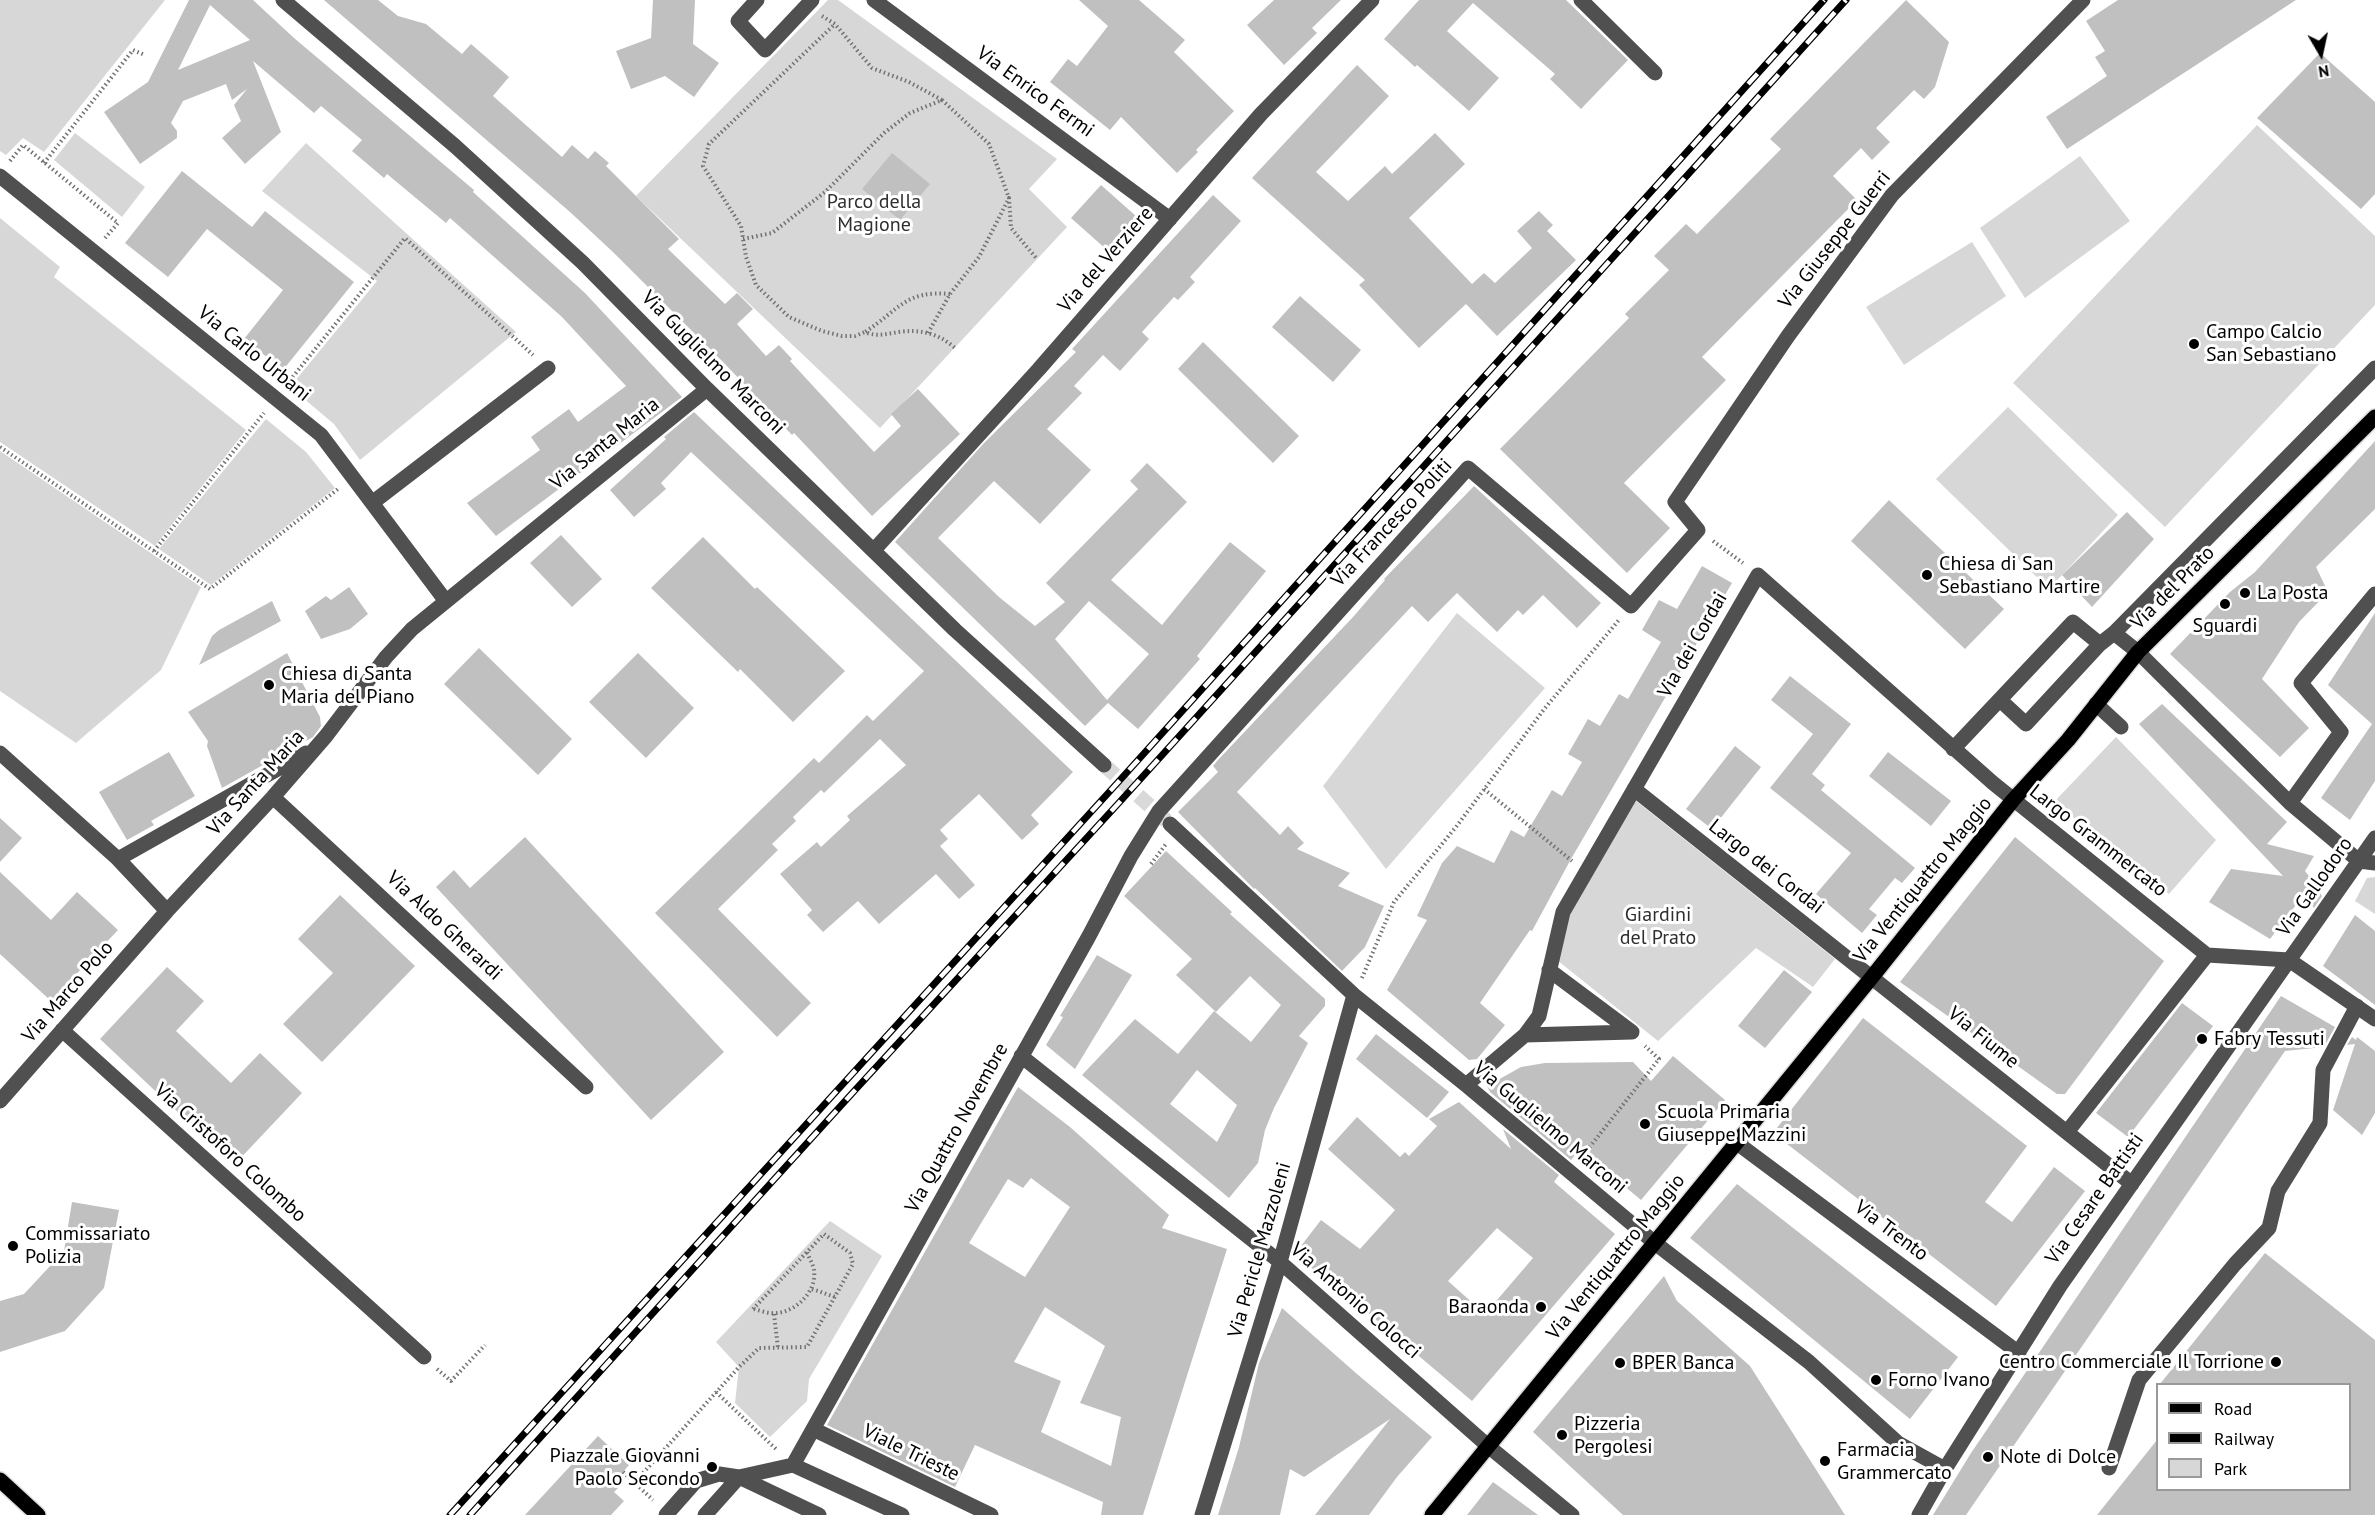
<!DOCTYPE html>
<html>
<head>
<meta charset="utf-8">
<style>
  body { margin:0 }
  #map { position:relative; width:2375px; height:1515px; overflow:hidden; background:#fff; font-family:"PT Sans",sans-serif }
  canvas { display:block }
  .legend { position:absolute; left:2156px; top:1383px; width:195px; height:108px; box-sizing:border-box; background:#fff; border:2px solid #999; margin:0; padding:8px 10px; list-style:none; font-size:18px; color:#000 }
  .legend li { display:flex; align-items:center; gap:12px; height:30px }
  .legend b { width:30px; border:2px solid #999 }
  .north { position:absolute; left:2291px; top:24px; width:60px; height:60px; -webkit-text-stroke:4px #fff; paint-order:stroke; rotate:171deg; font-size:16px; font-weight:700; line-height:24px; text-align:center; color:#000 }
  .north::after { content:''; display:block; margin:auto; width:21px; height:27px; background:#000; clip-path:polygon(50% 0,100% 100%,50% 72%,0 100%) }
</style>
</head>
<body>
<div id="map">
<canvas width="2375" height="1515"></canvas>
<ul class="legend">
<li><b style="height:8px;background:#000"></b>Road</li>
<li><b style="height:8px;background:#000"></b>Railway</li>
<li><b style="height:16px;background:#d7d7d7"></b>Park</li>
</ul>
<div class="north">N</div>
</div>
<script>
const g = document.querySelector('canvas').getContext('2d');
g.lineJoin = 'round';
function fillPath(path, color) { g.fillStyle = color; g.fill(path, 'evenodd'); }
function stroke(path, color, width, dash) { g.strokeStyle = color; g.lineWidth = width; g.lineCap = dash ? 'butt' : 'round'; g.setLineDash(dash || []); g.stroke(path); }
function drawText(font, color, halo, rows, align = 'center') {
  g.font = font + ' "PT Sans",sans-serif'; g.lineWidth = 6; g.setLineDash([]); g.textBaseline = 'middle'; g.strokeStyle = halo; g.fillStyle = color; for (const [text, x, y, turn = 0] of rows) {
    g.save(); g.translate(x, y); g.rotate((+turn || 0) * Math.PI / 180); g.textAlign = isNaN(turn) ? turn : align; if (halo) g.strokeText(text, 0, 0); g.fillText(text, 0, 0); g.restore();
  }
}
const green = new Path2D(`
  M 0,0 L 165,0 L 44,152 L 23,138 L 6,155 L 0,151 Z
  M 828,0 L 838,0 L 1057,159 L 1029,189 L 1067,227 L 880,428 L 636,196 Z
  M 2257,125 L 2375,236 L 2375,305 L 2165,527 L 2013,383 Z
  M 75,133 L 145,187 L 122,217 L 54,160 Z
  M 306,143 L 516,332 L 360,460 L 334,424 L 290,387 L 377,281 L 262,191 Z
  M 2080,156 L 2130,221 L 2025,298 L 1980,228 Z
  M 0,218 L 60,267 L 54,277 L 246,430 L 155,546 L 0,442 Z
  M 1972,242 L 2006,296 L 1904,365 L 1866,307 Z
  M 2008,407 L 2118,515 L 2049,589 L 1936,479 Z
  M 266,419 L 306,452 L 335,488 L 211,585 L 159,549 Z
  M 0,451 L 201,587 L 161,670 L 76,743 L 0,691 Z
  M 1457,613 L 1545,688 L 1386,869 L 1323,786 Z
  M 2116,737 L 2216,840 L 2169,894 L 2054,802 Z
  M 1636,801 L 1835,959 L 1813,987 L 1756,948 L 1658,1041 L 1557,960 L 1569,914 Z
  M 2375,877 L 2375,914 L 2355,901 L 2367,878 Z
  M 830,1221 L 882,1256 L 809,1379 L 807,1401 L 770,1437 L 735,1403 L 739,1367 L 716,1342 Z`);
const building = new Path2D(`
  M 189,0 L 253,0 L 294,38 L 474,190 L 473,192 L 585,293 L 682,397 L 496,536 L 467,503 L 540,450 L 531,437 L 569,409 L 578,422 L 626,386 L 562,317 L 450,218 L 446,223 L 387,174 L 384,178 L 352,151 L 362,140 L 321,106 L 314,113 L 253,61 L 281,132 L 245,164 L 222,138 L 241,121 L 234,105 L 247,89 L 232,100 L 226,84 L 183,101 L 171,123 L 177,131 L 177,138 L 140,164 L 104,112 L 148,82 ZM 210,5 L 250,40 L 178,70 Z
  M 324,0 L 378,0 L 398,16 L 426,24 L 462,54 L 471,44 L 509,77 L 493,96 L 562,157 L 572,145 L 588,159 L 595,151 L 609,163 L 606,166 L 679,239 L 668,249 L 725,304 L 737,293 L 753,309 L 737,324 L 766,356 L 779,345 L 792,359 L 790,361 L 874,452 L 901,426 L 891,414 L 918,389 L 960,434 L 872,516 L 794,433 L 792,435 L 725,364 L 614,253 L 570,212 Z
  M 653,0 L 695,0 L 693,44 L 719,63 L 694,97 L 665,76 L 631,89 L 616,51 L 651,38 Z
  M 1079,0 L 1139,0 L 1185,40 L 1174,52 L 1234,111 L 1196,150 L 1198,152 L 1177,173 L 1121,117 L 1110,130 L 1050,82 L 1068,59 L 1077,66 L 1108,26 Z
  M 1274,0 L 1341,0 L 1312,28 L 1317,33 L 1284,65 L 1247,25 Z
  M 1419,0 L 1566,0 L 1628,60 L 1581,109 L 1550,79 L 1555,74 L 1473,3 L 1447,31 L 1499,78 L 1469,111 L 1417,65 L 1415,67 L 1384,39 Z
  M 1906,0 L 1949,42 L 1935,87 L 1924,99 L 1914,90 L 1876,128 L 1890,142 L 1872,160 L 1861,148 L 1833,176 L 1857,200 L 1702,357 L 1726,380 L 1624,483 L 1670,528 L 1627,573 L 1500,449 L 1629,318 L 1625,314 L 1669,270 L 1654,256 L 1686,224 L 1697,234 L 1781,149 L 1770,139 Z
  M 2118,0 L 2296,0 L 2067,149 L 2046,117 L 2107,76 L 2095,57 L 2105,51 L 2086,21 Z
  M 2320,53 L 2375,102 L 2375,194 L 2361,209 L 2257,118 Z
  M 1357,65 L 1389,96 L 1316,172 L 1348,201 L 1385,166 L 1392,174 L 1435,133 L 1465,164 L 1409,218 L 1472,284 L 1484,273 L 1495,283 L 1532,248 L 1517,231 L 1539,211 L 1553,225 L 1547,231 L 1576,260 L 1497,336 L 1466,304 L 1419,348 L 1359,285 L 1365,280 L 1252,178 Z
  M 892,153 L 930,184 L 900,220 L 862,189 Z
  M 182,171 L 252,227 L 265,211 L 354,282 L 283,370 L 244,339 L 283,290 L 207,229 L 168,277 L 125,243 Z
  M 1101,185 L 1137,217 L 1107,250 L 1071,218 Z
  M 1213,195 L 1241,221 L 1190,277 L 1195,282 L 1178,300 L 1174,297 L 1142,332 L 1149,339 L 1120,371 L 1103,355 L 1074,386 L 1082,393 L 1047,429 L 1091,470 L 1040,524 L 994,481 L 938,538 L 999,597 L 1035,626 L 1065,602 L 1046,583 L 1138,489 L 1130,481 L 1147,463 L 1187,502 L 1111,580 L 1162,625 L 1230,542 L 1266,571 L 1197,656 L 1200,659 L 1138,729 L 1108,703 L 1085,726 L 895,542 L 984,443 L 1076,352 L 1072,349 ZM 1089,601 L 1149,654 L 1107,700 L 1055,639 Z
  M 1300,296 L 1361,350 L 1333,382 L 1272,327 Z
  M 1203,342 L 1299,436 L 1273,463 L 1178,369 Z
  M 694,412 L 1073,772 L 1031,815 L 1039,824 L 1022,840 L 979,794 L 940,830 L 948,839 L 940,846 L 975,885 L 959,899 L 936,874 L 879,924 L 858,901 L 823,932 L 807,915 L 812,910 L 780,874 L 817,842 L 821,847 L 850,820 L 847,816 L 906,765 L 880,739 L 824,793 L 821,790 L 793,817 L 796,821 L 772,844 L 778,850 L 718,909 L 811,1003 L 777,1037 L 655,913 L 814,758 L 819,763 L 867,715 L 873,721 L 924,671 L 691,452 L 661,483 L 666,489 L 634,517 L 610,490 L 666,439 L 664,437 Z
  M 2375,441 L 2375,509 L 2316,567 L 2328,592 L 2299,622 L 2262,679 L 2309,728 L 2280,757 L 2170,654 L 2230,592 L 2255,572 Z
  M 1474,486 L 1601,603 L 1577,628 L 1543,595 L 1523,615 L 1518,610 L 1497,632 L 1457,593 L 1428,622 L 1412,606 L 1237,792 L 1280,835 L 1288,826 L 1304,843 L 1297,849 L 1350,873 L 1338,886 L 1384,906 L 1365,947 L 1342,971 L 1255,888 L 1254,889 L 1178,812 L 1218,772 L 1213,766 L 1217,761 L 1353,617 L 1385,580 L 1384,579 Z
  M 1889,500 L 2004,609 L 1965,649 L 1851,541 Z
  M 2127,512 L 2154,539 L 2092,607 L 2062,575 Z
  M 561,535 L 602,579 L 572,607 L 530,563 Z
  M 703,537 L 755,589 L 757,587 L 845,671 L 793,722 L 740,669 L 738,672 L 651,588 Z
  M 1702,566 L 1732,583 L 1571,859 L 1532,931 L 1530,930 L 1480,1003 L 1505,1025 L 1477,1059 L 1469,1060 L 1387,990 L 1427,920 L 1417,916 L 1442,863 L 1457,846 L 1494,863 L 1511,830 L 1524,837 L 1552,790 L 1562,796 L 1582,762 L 1568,754 L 1588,719 L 1600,726 L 1619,694 L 1628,699 L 1661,642 L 1642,630 L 1659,600 L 1677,609 Z
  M 349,587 L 368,614 L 350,629 L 321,639 L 305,611 L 326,596 L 331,600 Z
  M 272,601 L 281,621 L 199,665 L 212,636 L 219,630 Z
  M 2375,613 L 2375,781 L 2350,820 L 2321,798 L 2372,724 L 2328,685 Z
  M 479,648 L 572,739 L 538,775 L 444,684 Z
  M 287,653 L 320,717 L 321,726 L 313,737 L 222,788 L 207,746 L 208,741 L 188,712 Z
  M 638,653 L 694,708 L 646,758 L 589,702 Z
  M 1790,676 L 1851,724 L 1812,774 L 1825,785 L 1821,790 L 1915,868 L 1902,883 L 1895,878 L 1869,909 L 1877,915 L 1862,933 L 1816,894 L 1851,853 L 1770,788 L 1813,734 L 1771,700 Z
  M 2162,704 L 2287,822 L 2267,844 L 2314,856 L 2305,871 L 2311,879 L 2315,880 L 2313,883 L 2322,896 L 2314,908 L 2303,896 L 2270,939 L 2209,902 L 2231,869 L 2283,876 L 2139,724 Z
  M 1735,746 L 1761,767 L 1712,829 L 1686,809 Z
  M 169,752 L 195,796 L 151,821 L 154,825 L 127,840 L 99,792 Z
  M 1888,752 L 1951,801 L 1931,826 L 1869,776 Z
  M 0,818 L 22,838 L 0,862 Z
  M 525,837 L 724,1052 L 651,1120 L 436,887 L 454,870 L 470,888 Z
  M 2015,837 L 2164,961 L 2065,1094 L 2057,1094 L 1900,982 Z
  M 1166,851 L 1232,912 L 1230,914 L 1325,999 L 1325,1006 L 1299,1036 L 1308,1043 L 1274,1108 L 1265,1130 L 1258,1163 L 1229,1198 L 1082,1075 L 1135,1019 L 1178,1054 L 1214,1011 L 1251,1042 L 1281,1005 L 1250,976 L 1216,1012 L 1176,975 L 1192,959 L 1124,896 ZM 1197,1070 L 1237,1105 L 1217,1142 L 1170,1104 Z
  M 0,872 L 51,920 L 77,892 L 118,930 L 51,1001 L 0,954 Z
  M 340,895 L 415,966 L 322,1062 L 283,1024 L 333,973 L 298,939 Z
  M 2355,915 L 2375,931 L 2375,1005 L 2323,966 Z
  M 1097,955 L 1132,975 L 1075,1069 L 1046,1045 L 1063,1017 L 1060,1016 Z
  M 167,967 L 204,1001 L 176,1031 L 231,1083 L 260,1053 L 302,1093 L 234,1165 L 100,1039 Z
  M 1784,970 L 1812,992 L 1765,1048 L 1738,1026 Z
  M 2281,996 L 2335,1027 L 2324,1047 L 2285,1051 L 1966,1515 L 1933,1515 L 1971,1453 Z
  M 2182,1003 L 2213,1026 L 2128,1137 L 2096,1113 Z
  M 1863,1018 L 2027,1146 L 1985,1202 L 2012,1222 L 2054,1167 L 2085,1191 L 1996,1306 L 1773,1133 Z
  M 1376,1034 L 1449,1092 L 1427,1118 L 1356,1059 Z
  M 2352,1037 L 2356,1040 L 2357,1037 L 2375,1051 L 2375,1113 L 2362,1135 L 2333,1110 L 2355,1044 L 2347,1045 Z
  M 1673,1056 L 1725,1100 L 1641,1200 L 1580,1149 L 1571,1160 L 1490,1092 L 1487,1086 L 1521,1067 L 1545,1063 L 1633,1062 L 1651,1081 Z
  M 1018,1087 L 1070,1127 L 1169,1215 L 1162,1228 L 1227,1249 L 1143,1515 L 1101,1515 L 1103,1502 L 975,1445 L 955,1487 L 827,1425 ZM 1031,1178 L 1070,1207 L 1025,1277 L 969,1243 L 1008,1179 L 1023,1188 ZM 1045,1307 L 1105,1346 L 1080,1403 L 1121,1417 L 1111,1466 L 1041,1432 L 1061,1381 L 1014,1362 Z
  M 1459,1102 L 1511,1149 L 1503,1129 L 1559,1175 L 1554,1182 L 1615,1234 L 1472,1401 L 1341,1290 L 1294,1255 L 1321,1220 L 1360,1249 L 1395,1210 L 1328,1149 L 1357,1117 L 1400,1157 L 1405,1152 L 1409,1156 L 1437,1126 L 1429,1119 ZM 1497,1228 L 1533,1258 L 1485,1314 L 1448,1281 Z
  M 1737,1184 L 1958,1357 L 1910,1419 L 1690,1238 Z
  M 72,1202 L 119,1210 L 104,1288 L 65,1331 L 0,1352 L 0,1301 L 24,1294 L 64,1251 Z
  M 2265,1253 L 2375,1340 L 2375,1515 L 2097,1515 L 2157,1440 L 2157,1490 L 2349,1490 L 2349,1384 L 2160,1384 Z
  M 1664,1276 L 1677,1301 L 1750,1366 L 1845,1515 L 1623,1515 L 1533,1432 Z
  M 1282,1308 L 1357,1374 L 1432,1437 L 1397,1477 L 1369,1515 L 1315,1515 L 1390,1419 L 1304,1477 L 1290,1469 L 1280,1515 L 1218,1515 L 1239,1447 L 1259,1363 Z
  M 598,1436 L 629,1465 L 617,1479 L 622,1484 L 614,1492 L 624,1501 L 611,1515 L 525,1515 Z
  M 1493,1482 L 1538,1515 L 1467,1515 Z`);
const minorTunnel = new Path2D(`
  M 1104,765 L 1170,824`);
const path = new Path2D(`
  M 822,16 L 835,24 L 709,144 L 703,166 L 741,226 L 746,257 L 756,285 L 789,317 L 822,331 L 842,336 L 855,336 L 865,332
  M 942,100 L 989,144 L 1009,198
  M 10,161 L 23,145 L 118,223 L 105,238
  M 44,163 L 133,50 L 145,55
  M 743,239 L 772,233 L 825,192 L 884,133 L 910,113 L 942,100 L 909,82 L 872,68 L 835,24
  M 950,294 C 905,290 899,310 865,332 C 876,337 887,334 898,332 C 920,329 938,333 955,348
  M 928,333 L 950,294 L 979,257 L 1009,198 L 1011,228 L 1037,259
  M 287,384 L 405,238 L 533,355
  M 0,447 L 210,589 L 338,489
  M 1713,541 L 1743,563
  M 154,551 L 264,413
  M 1484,789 L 1572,861
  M 1151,864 L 1166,844
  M 1362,978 L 1394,902 L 1456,827 L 1545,708 L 1619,620
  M 1581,1158 L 1659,1059 L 1645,1046
  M 812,1289 L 835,1297
  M 754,1309 C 761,1311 770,1314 777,1313 C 797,1311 817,1291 814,1270 C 813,1264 809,1258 807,1252
  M 774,1314 L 778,1348
  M 437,1369 L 451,1381 L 485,1345
  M 716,1392 L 777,1450
  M 623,1472 L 653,1500
  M 634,1483 L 739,1367 L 759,1348 L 807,1347 L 853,1264 L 850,1253 L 824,1234 L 753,1309`);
const minor = new Path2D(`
  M 283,0 L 455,146 L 583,263 L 707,389 L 955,630 L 1104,765
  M 757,0 L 738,21 L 765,50 L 812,0
  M 874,0 L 1170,219
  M 1581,0 L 1655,73
  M 0,176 L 321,435 L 445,600
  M 372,503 L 548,368
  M 874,550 L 1039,369 L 1261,114 L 1372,0
  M 2375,594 L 2301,683 L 2341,732 L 2290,803 L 2359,861 L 2375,863
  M 2114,633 L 2138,652 L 2290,803
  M 2000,700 L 2026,724 L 2100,644 L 2114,633 L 2375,368
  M 2096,704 L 2121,727
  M 1953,749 L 2073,622 L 2100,644
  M 0,753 L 118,859 L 167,911
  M 1634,789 L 2132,1184
  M 273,797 L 586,1087
  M 1170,824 L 1354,995 L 1466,1085 L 1655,1243 L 1809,1362 L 1898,1443 L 1945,1469
  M 118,859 L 306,753
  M 2289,960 L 2375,1019
  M 62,1030 L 424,1357
  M 1525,1035 L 1632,1032 L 1549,970
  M 1021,1056 L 1280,1262 L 1488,1446 L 1572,1515
  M 1466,1085 L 1525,1035 L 1539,1016 L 1563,912 L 1758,575 L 1993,783 L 2207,955 L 2289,960
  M 0,1101 L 167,911 L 273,797 L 326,736 L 386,657 L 412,629 L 707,389
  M 2067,1132 L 2207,955
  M 1737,1143 L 2019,1353
  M 813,1429 L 991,1515
  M 793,1465 L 1089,936 L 1131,856 L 1159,811 L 1468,468 L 1631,606 L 1698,530 L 1675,502 L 1788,336 L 1892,195 L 2083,0
  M 2109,1468 L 2139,1380 L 2235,1264 L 2269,1228 L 2278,1191 L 2320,1123 L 2323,1070 L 2357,1006
  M 739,1477 L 793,1465 L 902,1515
  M 666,1515 L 696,1481 L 719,1474 L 739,1477 L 819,1515
  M 705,1515 L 739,1477
  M 1202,1515 L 1280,1262 L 1354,995
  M 1919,1515 L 1945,1469 L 2060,1286 L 2375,838`);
const major = new Path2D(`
  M 0,1480 L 38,1515
  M 1432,1515 L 1872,977 L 2013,800 L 2068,740 L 2138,652 L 2375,417`);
const rail = new Path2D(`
  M 450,1515 L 1111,790 L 1824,0
  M 470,1515 L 856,1089 L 1116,806 L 1846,0`);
const markers = [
  [2194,344,6,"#000"],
  [1927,575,6,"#000"],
  [2245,593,6,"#000"],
  [2225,604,6,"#000"],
  [269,685,6,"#000"],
  [2202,1039,6,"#000"],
  [1645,1124,6,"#000"],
  [13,1246,6,"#000"],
  [1541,1307,6,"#000"],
  [2276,1362,6,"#000"],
  [1620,1363,6,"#000"],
  [1876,1380,6,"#000"],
  [1562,1435,6,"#000"],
  [1988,1457,6,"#000"],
  [1825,1461,6,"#000"],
  [712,1467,6,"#000"]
];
const streetNames = [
  ["Via Enrico Fermi",1035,92,36],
  ["Via Giuseppe Guerri",1835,240,-52],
  ["Via del Verziere",1106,260,-49],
  ["Via Carlo Urbani",254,354,39],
  ["Via Guglielmo Marconi",713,363,45],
  ["Via Santa Maria",605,444,-39],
  ["Via Francesco Politi",1392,523,-47],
  ["Via del Prato",2173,588,-45],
  ["Via dei Cordai",1693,645,-60],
  ["Via Santa Maria",256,783,-48],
  ["Largo Grammercato",2098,841,38],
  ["Largo dei Cordai",1766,867,38],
  ["Via Ventiquattro Maggio",1923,880,-51],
  ["Via Gallodoro",2315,887,-55],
  ["Via Aldo Gherardi",444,926,43],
  ["Via Marco Polo",68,992,-49],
  ["Via Fiume",1983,1038,39],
  ["Via Quattro Novembre",957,1128,-61],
  ["Via Guglielmo Marconi",1550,1128,40],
  ["Via Cristoforo Colombo",230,1153,42],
  ["Via Cesare Battisti",2095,1199,-55],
  ["Via Trento",1891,1231,37],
  ["Via Pericle Mazzoleni",1260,1250,-74],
  ["Via Ventiquattro Maggio",1616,1257,-51],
  ["Via Antonio Colocci",1355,1301,41],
  ["Viale Trieste",911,1453,26]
];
const parkNames = [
  ["Parco della",874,202],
  ["Magione",874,225],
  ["Giardini",1658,915],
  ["del Prato",1658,938]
];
const poiNames = [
  ["Campo Calcio",2206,332],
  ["San Sebastiano",2206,355],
  ["Chiesa di San",1939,564],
  ["Sebastiano Martire",1939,587],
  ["La Posta",2257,593],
  ["Sguardi",2225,626,"center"],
  ["Chiesa di Santa",281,674],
  ["Maria del Piano",281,697],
  ["Fabry Tessuti",2214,1039],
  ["Scuola Primaria",1657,1112],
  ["Giuseppe Mazzini",1657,1135],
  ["Commissariato",25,1234],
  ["Polizia",25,1257],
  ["Baraonda",1529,1307,"right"],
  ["Centro Commerciale Il Torrione",2264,1362,"right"],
  ["BPER Banca",1632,1363],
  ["Forno Ivano",1888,1380],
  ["Pizzeria",1574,1424],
  ["Pergolesi",1574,1447],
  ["Farmacia",1837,1450],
  ["Grammercato",1837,1473],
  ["Piazzale Giovanni",700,1456,"right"],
  ["Paolo Secondo",700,1479,"right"],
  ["Note di Dolce",2000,1457]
];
fillPath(green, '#d7d7d7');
fillPath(building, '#c0c0c0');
stroke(minorTunnel, '#d9d9d9', 15, [15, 8]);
stroke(major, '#dbdbdb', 18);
stroke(path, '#727272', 4, [1.5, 3]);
stroke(minor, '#505050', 15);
stroke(major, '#000', 15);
stroke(rail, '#000', 7);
stroke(rail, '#fff', 4.5, [14]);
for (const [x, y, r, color] of markers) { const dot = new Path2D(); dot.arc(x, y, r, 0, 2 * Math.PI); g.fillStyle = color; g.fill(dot); stroke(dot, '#fff', 2); }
drawText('20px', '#000', '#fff', streetNames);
drawText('20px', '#2e2e2e', '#fff', parkNames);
drawText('20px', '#000', '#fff', poiNames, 'left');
</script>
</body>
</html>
